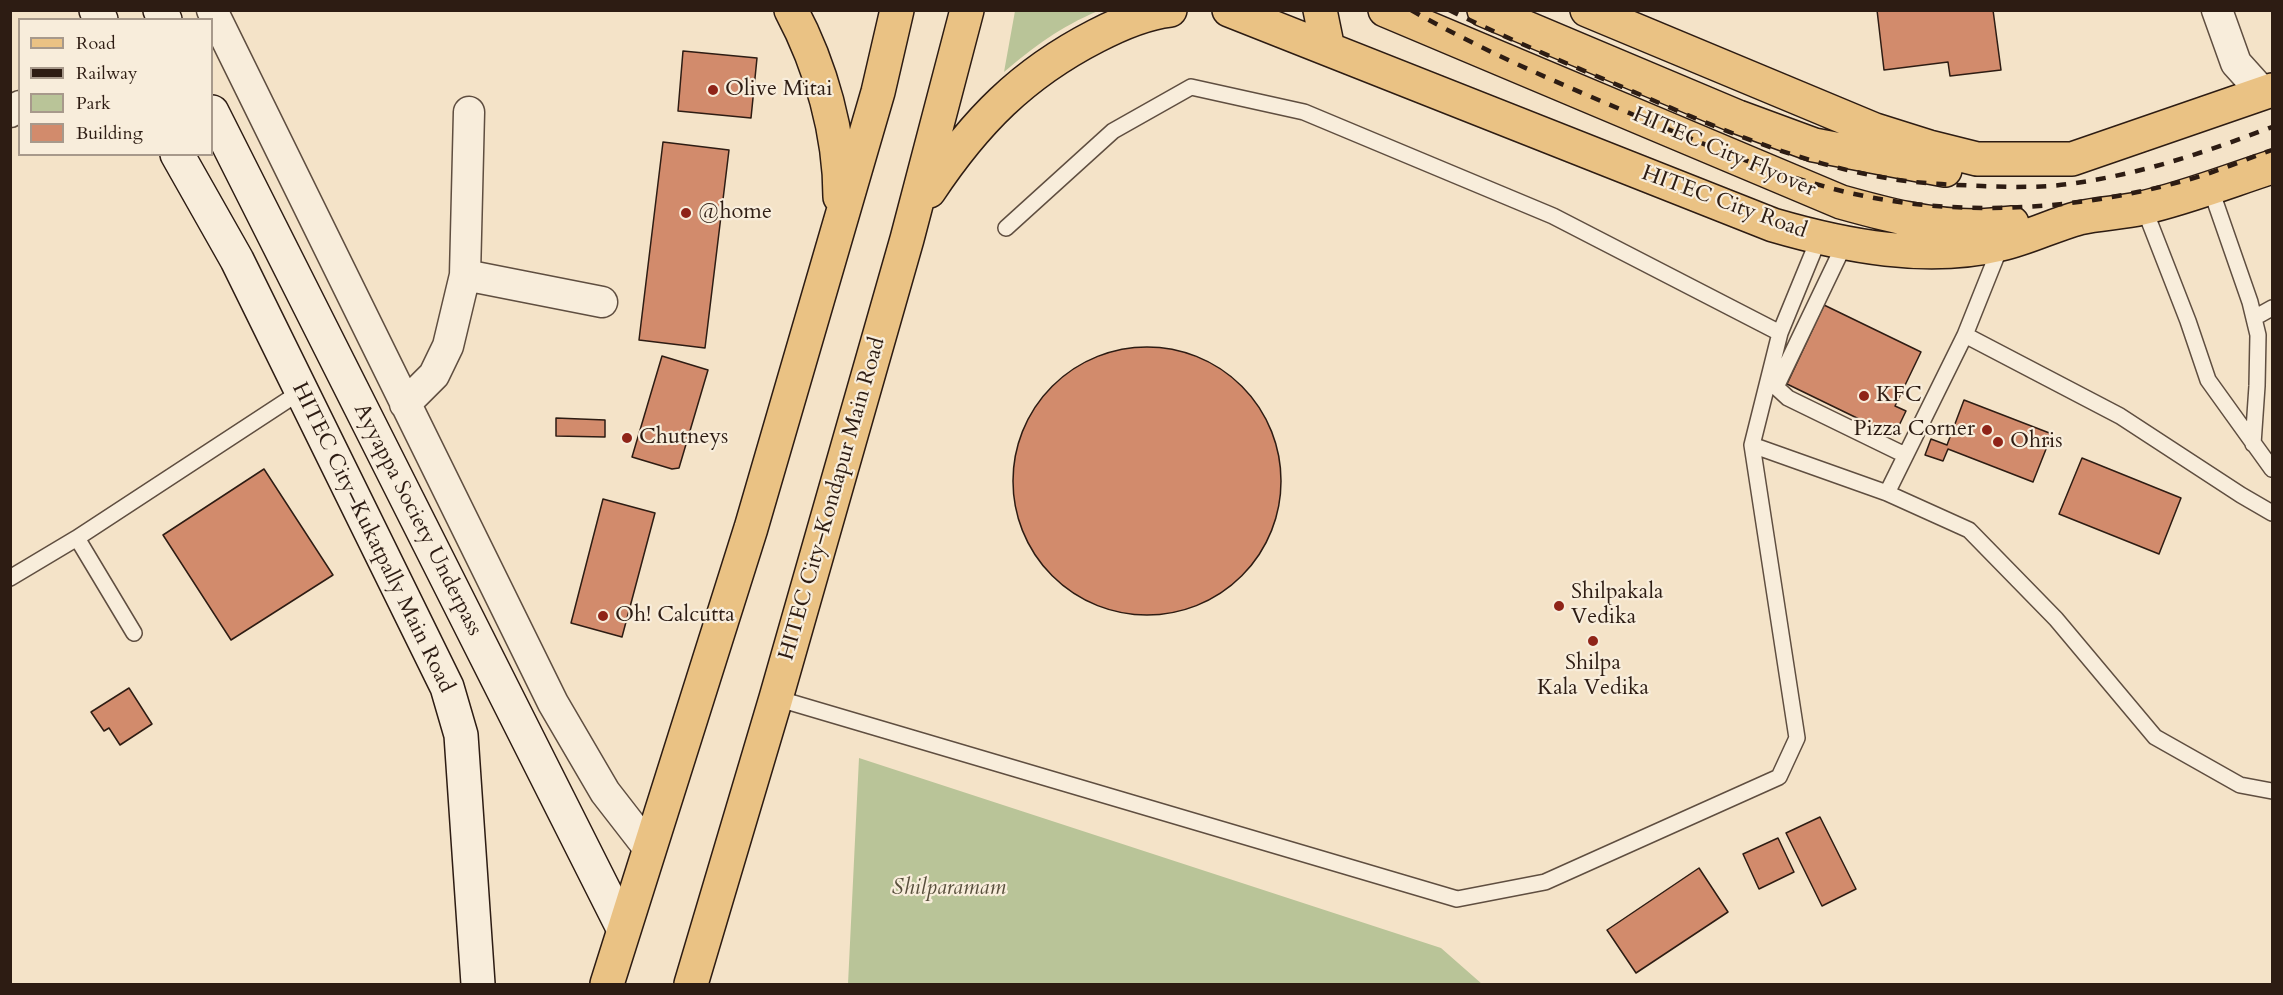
<!DOCTYPE html>
<html>
<head>
<meta charset="utf-8">
<style>
  body { margin:0 }
  #map { position:relative; width:2283px; height:995px; overflow:hidden; background:#f4e3c8; font-family:Cardo,serif }
  canvas { display:block }
  .frame { position:absolute; inset:0; border:12px solid #2d1c13; pointer-events:none }
  .legend { position:absolute; left:18px; top:18px; width:195px; height:138px; box-sizing:border-box; background:#f8eddb; border:2px solid #a7998b; margin:0; padding:8px 10px; list-style:none; font-size:18px; color:#2d1c13 }
  .legend li { display:flex; align-items:center; gap:12px; height:30px }
  .legend b { width:30px; border:2px solid #a7998b }
</style>
</head>
<body>
<div id="map">
<canvas width="2283" height="995"></canvas>
<div class="frame"></div>
<ul class="legend">
<li><b style="height:8px;background:#eac284"></b>Road</li>
<li><b style="height:8px;background:#2d1c13"></b>Railway</li>
<li><b style="height:16px;background:#b9c498"></b>Park</li>
<li><b style="height:16px;background:#d28b6c"></b>Building</li>
</ul>
</div>
<script>
const g = document.querySelector('canvas').getContext('2d');
g.lineJoin = 'round';
function fillPath(path, color) { g.fillStyle = color; g.fill(path, 'evenodd'); }
function stroke(path, color, width, dash) { g.strokeStyle = color; g.lineWidth = width; g.lineCap = dash ? 'butt' : 'round'; g.setLineDash(dash || []); g.stroke(path); }
function drawText(font, color, halo, rows, align = 'center') {
  g.font = font + ' Cardo,serif'; g.lineWidth = 4.5; g.setLineDash([]); g.textBaseline = 'middle'; g.strokeStyle = halo; g.fillStyle = color; for (const [text, x, y, turn = 0] of rows) {
    g.save(); g.translate(x, y); g.rotate((+turn || 0) * Math.PI / 180); g.textAlign = isNaN(turn) ? turn : align; if (halo) g.strokeText(text, 0, 0); g.fillText(text, 0, 0); g.restore();
  }
}
const green = new Path2D(`
  M 1015,11 L 1015,10 L 1098,11 C 1060,27 1035,46 1004,72 Z
  M 859,758 L 1441,948 L 1482,984 L 848,984 Z`);
const building = new Path2D(`
  M 1877,10 L 1993,10 L 2001,70 L 1950,76 L 1948,62 L 1884,70 Z
  M 683,51 L 757,58 L 751,118 L 678,111 Z
  M 663,142 L 729,150 L 705,348 L 639,340 Z
  M 1824,305 L 1921,352 L 1895,406 L 1906,411 L 1894,436 L 1787,384 Z
  M1013 481a134 134 0 1 1 268 0a134 134 0 1 1-268 0Z
  M 662,356 L 708,370 L 679,468 L 672,469 L 632,457 Z
  M 1964,400 L 2052,434 L 2033,482 L 1948,449 L 1943,461 L 1925,455 L 1931,439 L 1947,445 Z
  M 556,418 L 605,420 L 605,437 L 556,436 Z
  M 2082,458 L 2181,498 L 2159,554 L 2059,514 Z
  M 264,469 L 333,575 L 231,640 L 163,535 Z
  M 603,499 L 655,513 L 622,637 L 571,623 Z
  M 129,688 L 152,724 L 120,745 L 109,728 L 104,731 L 91,712 Z
  M 1820,817 L 1856,889 L 1822,906 L 1786,833 Z
  M 1778,838 L 1794,872 L 1759,889 L 1743,854 Z
  M 1699,868 L 1728,912 L 1636,973 L 1607,930 Z`);
const service = new Path2D(`
  M 2210,187 L 2250,302 L 2258,335 L 2257,386 L 2253,444
  M 2144,208 L 2188,321 L 2208,380 L 2272,469
  M 1006,228 L 1113,131 L 1191,87 L 1304,112 L 1553,216 L 1780,333
  M 1845,243 L 1776,387 L 1788,398 L 1905,455
  M 2001,245 L 1965,335 L 2120,416 L 2241,495 L 2272,513
  M 2254,318 L 2272,308
  M 1752,445 L 1887,493 L 1969,530 L 2056,619 L 2155,737 L 2240,785 L 2272,791
  M 1887,493 L 1965,335
  M 77,538 L 134,633
  M 10,578 L 77,538 L 300,392
  M 776,698 L 1457,899 L 1545,882 L 1779,777 L 1797,738 L 1752,445 L 1780,333 L 1819,238`);
const minor = new Path2D(`
  M 212,10 L 553,703 L 605,792 L 650,850
  M 2217,10 L 2236,63 L 2263,93
  M 10,112 L 20,106
  M 465,275 L 602,302
  M 405,404 L 434,375 L 448,346 L 465,275 L 469,112`);
const secondary = new Path2D(`
  M 96,10 L 101,20
  M 160,10 L 165,20
  M 212,112 L 623,928
  M 177,154 L 237,260 L 447,687 L 461,735 L 478,984`);
const primary = new Path2D(`
  M 791,10 C 821,66 840,134 840,197
  M 1229,10 L 1773,225 C 1845,246 1927,262 2001,244 C 2028,238 2053,225 2079,218 C 2100,213 2122,213 2142,208 C 2186,198 2229,181 2272,167
  M 1320,10 L 1328,49
  M 1385,10 L 1841,202 C 1884,214 1929,226 1975,226 C 1987,226 2000,224 2012,223
  M 1484,10 L 1738,117 L 1814,145 L 1945,170
  M 1587,10 L 1875,130 L 1929,147 L 1977,159 L 2072,159 L 2272,90
  M 929,191 C 975,122 1022,74 1096,36 C 1119,24 1144,13 1170,10
  M 607,984 L 751,528 L 878,92 L 897,10
  M 691,984 L 776,698 L 907,239 L 967,10`);
const rail = new Path2D(`
  M 1411,10 C 1483,51 1558,83 1634,115 C 1699,142 1763,170 1830,188 C 1946,219 2072,212 2187,180 C 2216,172 2244,160 2272,150
  M 1449,10 C 1508,39 1568,64 1627,89 C 1717,128 1808,168 1906,181 C 1931,184 1957,185 1982,186 C 2011,187 2040,188 2068,184 C 2139,175 2206,152 2272,127`);
const markers = [
  [713,90,6,"#8f2418"],
  [686,213,6,"#8f2418"],
  [1864,396,6,"#8f2418"],
  [1987,430,6,"#8f2418"],
  [627,438,6,"#8f2418"],
  [1998,442,6,"#8f2418"],
  [1559,606,6,"#8f2418"],
  [603,616,6,"#8f2418"],
  [1593,641,6,"#8f2418"]
];
const poiNames = [
  ["Olive Mitai",725,90],
  ["@home",698,213],
  ["KFC",1876,396],
  ["Pizza Corner",1975,430,"right"],
  ["Chutneys",639,438],
  ["Ohris",2010,442],
  ["Shilpakala",1571,593],
  ["Vedika",1571,618],
  ["Oh! Calcutta",615,616],
  ["Shilpa",1593,664,"center"],
  ["Kala Vedika",1593,689,"center"]
];
const streetNames = [
  ["HITEC City Flyover",1724,153,23],
  ["HITEC City Road",1724,203,20],
  ["HITEC City–Kondapur Main Road",833,499,-74],
  ["Ayyappa Society Underpass",417,520,63],
  ["HITEC City–Kukatpally Main Road",372,538,64]
];
const parkNames = [
  ["Shilparamam",949,889]
];
fillPath(green, '#b9c498');
fillPath(building, '#d28b6c');
stroke(building, '#2d1c13', 1.5);
stroke(service, '#5f4e40', 18);
stroke(minor, '#5f4e40', 33);
stroke(secondary, '#2d1c13', 36);
stroke(primary, '#2d1c13', 36);
stroke(service, '#f8eddb', 15);
stroke(minor, '#f8eddb', 30);
stroke(secondary, '#f8eddb', 33);
stroke(primary, '#eac284', 33);
stroke(rail, '#2d1c13', 4.5, [10, 10]);
for (const [x, y, r, color] of markers) { const dot = new Path2D(); dot.arc(x, y, r, 0, 2 * Math.PI); g.fillStyle = color; g.fill(dot); stroke(dot, '#f8eddb', 2); }
drawText('22px', '#2d1c13', '#f8eddb', poiNames, 'left');
drawText('22px', '#2d1c13', '#f8eddb', streetNames);
drawText('italic 22px', '#574e3b', '#f8eddb', parkNames);
</script>
</body>
</html>
